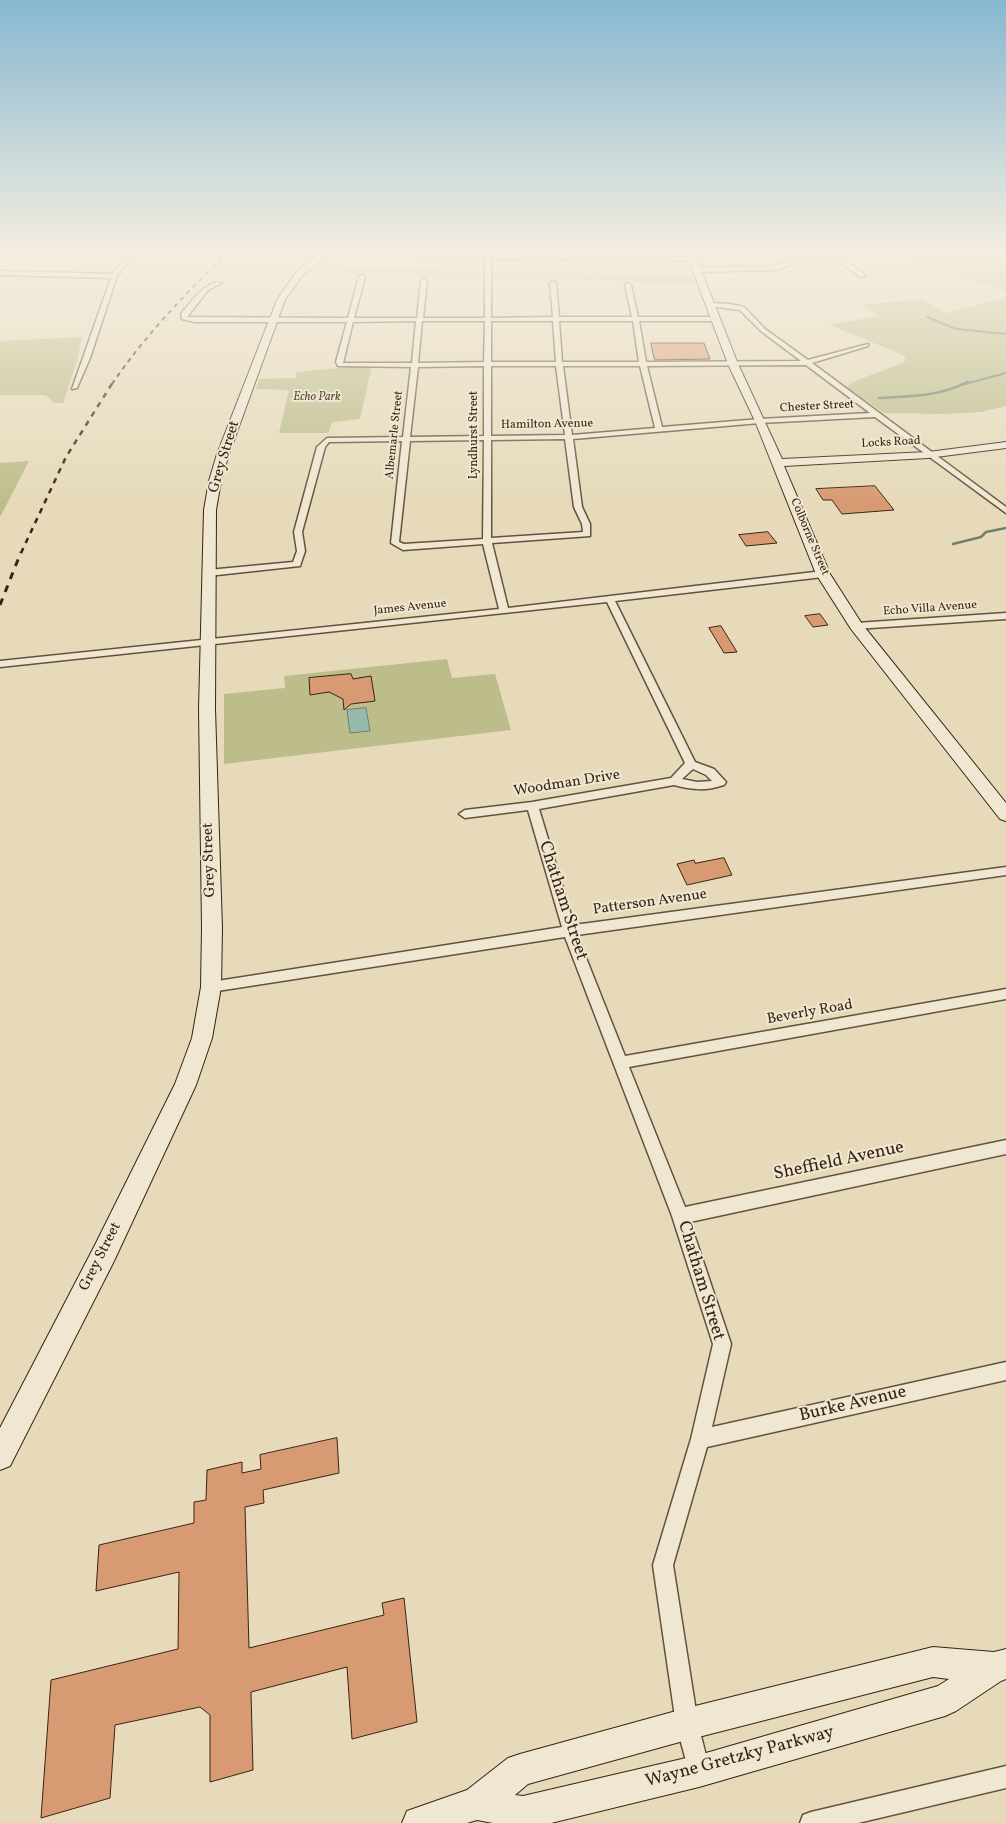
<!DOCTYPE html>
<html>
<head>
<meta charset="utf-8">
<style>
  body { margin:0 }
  canvas { display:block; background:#e6daba }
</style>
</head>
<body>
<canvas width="1006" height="1823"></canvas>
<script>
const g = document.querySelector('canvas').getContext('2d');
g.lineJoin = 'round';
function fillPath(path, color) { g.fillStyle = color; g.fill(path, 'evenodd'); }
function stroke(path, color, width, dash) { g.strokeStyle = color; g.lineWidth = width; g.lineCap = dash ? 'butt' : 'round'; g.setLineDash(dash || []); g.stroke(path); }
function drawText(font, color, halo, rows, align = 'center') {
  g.font = font + ' Vollkorn,serif'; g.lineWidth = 4; g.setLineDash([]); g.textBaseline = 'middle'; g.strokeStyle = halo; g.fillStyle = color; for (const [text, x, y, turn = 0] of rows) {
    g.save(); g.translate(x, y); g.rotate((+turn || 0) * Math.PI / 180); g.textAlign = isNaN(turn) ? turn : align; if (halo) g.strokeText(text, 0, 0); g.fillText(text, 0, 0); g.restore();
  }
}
const green = new Path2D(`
  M 824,250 L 955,250 L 1006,259 L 1006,291 L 924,263 L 843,255 Z
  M 222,262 L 299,264 L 289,272 L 213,270 Z
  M 319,265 L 479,271 L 480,278 L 310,273 Z
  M 493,271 L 691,274 L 693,283 L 493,278 Z
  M 1006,297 L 1006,406 L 981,412 L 941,414 L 884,413 L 846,387 C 864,375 886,371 905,361 L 905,357 L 896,352 L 829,325 L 879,316 L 862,305 L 922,299 L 946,313 Z
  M 82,337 L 77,361 L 63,403 L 54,403 L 46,395 L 0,395 L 0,341 Z
  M 372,365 L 360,419 L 332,422 L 328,433 L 279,433 L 289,390 L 256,389 L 259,379 L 296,378 L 296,372 Z
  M 29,461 L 0,517 L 0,463 Z
  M 447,659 L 452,678 L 495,674 L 511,730 L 224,764 L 224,694 L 285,688 L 284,676 Z`);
const water = new Path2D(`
  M 366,708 L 370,731 L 350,733 L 347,710 Z`);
const streamFar1 = new Path2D(`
  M 927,317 L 956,329 L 1006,334
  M 965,384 L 1006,373`);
const stream = new Path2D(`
  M 879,398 C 913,396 936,397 968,382
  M 953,544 L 981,537 L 986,532 L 1006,528`);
const building = new Path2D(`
  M 651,343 L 704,343 L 710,359 L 655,360 Z
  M 875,486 L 894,510 L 842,514 L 832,500 L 823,500 L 816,489 Z
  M 768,532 L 777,543 L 746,546 L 739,535 Z
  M 820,614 L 828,625 L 813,627 L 805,616 Z
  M 721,626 L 737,652 L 724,653 L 709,628 Z
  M 351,674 L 353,679 L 371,676 L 375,701 L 351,704 L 344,710 L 343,699 L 329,692 L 310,695 L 309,678 Z
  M 724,858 L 732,875 L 687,885 L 677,864 L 694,860 L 695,863 Z
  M 337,1438 L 339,1473 L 263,1490 L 264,1503 L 245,1507 L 249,1648 L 384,1615 L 382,1603 L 404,1598 L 417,1722 L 352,1739 L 347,1667 L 251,1692 L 253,1770 L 210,1782 L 210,1715 L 200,1707 L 115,1725 L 110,1798 L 41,1818 L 51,1680 L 178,1649 L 179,1572 L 96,1591 L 99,1545 L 194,1523 L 194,1502 L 206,1500 L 207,1470 L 242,1462 L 242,1473 L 261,1469 L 260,1455 Z`);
const street = new Path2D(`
  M 144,250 L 150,250 L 125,266 L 117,276 L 90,358 L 77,388 L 72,389 L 111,278 L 0,275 L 0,271 L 112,274 L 121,264 Z
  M 335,250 L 446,255 L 694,257 L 692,260 L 491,259 L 491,318 L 553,317 L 550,283 L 553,281 L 556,283 L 559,317 L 632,317 L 625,285 L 628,283 L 631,285 L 638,317 L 716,317 L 719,319 L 716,321 L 639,321 L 646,362 L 801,361 L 761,331 L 740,310 L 709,306 L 711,303 L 730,304 L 744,307 L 765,329 L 808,360 L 868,344 L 868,346 L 812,363 L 1006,507 L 1006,513 L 875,417 L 760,423 L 573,439 L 582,507 L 590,524 L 590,536 L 492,543 L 508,608 L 823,571 L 827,574 L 823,577 L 615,601 L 695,762 L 714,769 L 726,782 L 724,785 C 706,791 692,790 674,785 L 539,809 L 574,925 L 1006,867 L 1006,875 L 577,935 L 625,1056 L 1006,989 L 1006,999 L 629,1067 L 685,1207 L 1006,1140 L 1006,1154 L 690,1222 L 731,1344 L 712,1427 L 1006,1362 L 1006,1380 L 707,1447 L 673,1565 L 698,1724 L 710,1771 L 707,1779 L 699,1782 L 691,1779 L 676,1724 L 653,1565 L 691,1439 L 713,1344 L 672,1216 L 565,937 L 211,992 L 206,991 L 204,987 L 206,983 L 211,982 L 562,927 L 528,810 L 465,818 L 459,814 L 465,810 L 532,802 L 671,778 L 685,763 L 607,602 L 0,667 L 0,661 L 499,609 L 483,544 L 403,550 L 391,543 L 402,441 L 329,442 L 325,447 L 302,532 L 305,551 L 300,566 L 208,576 L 204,573 L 208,570 L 293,562 L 297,551 L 294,532 L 317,447 L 327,438 L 403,437 L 411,367 L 338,366 L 336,362 L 347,322 L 195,322 L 182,319 L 181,314 C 189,304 209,277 222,283 L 208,290 L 187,317 L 348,318 L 359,277 L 362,275 L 365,277 L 354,318 L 417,318 L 421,280 L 424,278 L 427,280 L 423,318 L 485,318 L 485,259 L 446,259 ZM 416,321 L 412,363 L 343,363 L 353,322 ZM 422,321 L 485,321 L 484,362 L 418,363 ZM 491,321 L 553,321 L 556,362 L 491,362 ZM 559,321 L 633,321 L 639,362 L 562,362 ZM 806,365 L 870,413 L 760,419 L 662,427 L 647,366 ZM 484,366 L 484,436 L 410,437 L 418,367 ZM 491,366 L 556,366 L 565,435 L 491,436 ZM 563,366 L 640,366 L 655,428 L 572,435 ZM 565,439 L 574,507 L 582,524 L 583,532 L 491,538 L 491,440 ZM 484,440 L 483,539 L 404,544 L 399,542 L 410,441 ZM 693,769 L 706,775 L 712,781 L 697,782 L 682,779 Z
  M 783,250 L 791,250 L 809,255 L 827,251 L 827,253 L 819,256 C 836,260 854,262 865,276 L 860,277 L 845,266 L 814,257 L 775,270 L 697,272 L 694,270 L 697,268 L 775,266 L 804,257 Z
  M 1006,613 L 1006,619 L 856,629 L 851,626 L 856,623 Z
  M 1006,1766 L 1006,1788 L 858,1823 L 800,1823 L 803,1815 L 811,1812 Z`);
const secondary = new Path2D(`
  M 325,250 L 334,250 L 303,275 L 285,300 L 229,454 L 221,481 L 216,510 L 215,709 L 222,928 L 221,987 L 212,1038 L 196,1085 L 114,1261 L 10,1466 L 0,1470 L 0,1428 L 96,1243 L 175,1084 L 192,1038 L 201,987 L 202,928 L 199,709 L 204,510 L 209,481 L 217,454 L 277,300 L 297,271 Z
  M 685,250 L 693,250 L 738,364 L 782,459 L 928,452 L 1006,442 L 1006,448 L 928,458 L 784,466 L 830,574 L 862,624 L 1006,803 L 1006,821 L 1000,819 L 851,629 L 816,574 L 755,421 L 728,364 Z
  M 933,1647 L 994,1652 L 1006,1649 L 1006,1679 L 1001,1681 L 956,1711 L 945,1716 L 699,1787 L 551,1823 L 493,1823 L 477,1820 L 467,1823 L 402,1823 L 407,1811 L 467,1790 L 508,1758 L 520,1754 L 687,1708 ZM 933,1677 L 949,1679 L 938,1686 L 699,1755 L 523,1796 L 515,1795 L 528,1784 L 687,1740 Z`);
const railFar2 = new Path2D(`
  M 112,384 C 146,334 188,291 231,250`);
const railFar1 = new Path2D(`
  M 21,553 L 66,457 L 113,382`);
const rail = new Path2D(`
  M 0,605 L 21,552`);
const farParknames = [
  ["Echo Park",317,398]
];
const farStreetnames = [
  ["Chester Street",817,407,-3],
  ["Hamilton Avenue",547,425,-1],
  ["Albemarle Street",395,435,-84],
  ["Lyndhurst Street",475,435,-90],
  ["Locks Road",891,443,-3],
  ["Colborne Street",809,537,67],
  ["James Avenue",410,608,-6],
  ["Echo Villa Avenue",930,609,-4]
];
const streetNames = [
  ["Grey Street",225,457,-73],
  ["Woodman Drive",567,784,-9],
  ["Grey Street",210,860,-92],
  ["Patterson Avenue",650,903,-8],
  ["Beverly Road",810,1013,-10],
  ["Grey Street",101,1257,-63]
];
const nearStreetnames = [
  ["Chatham Street",562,901,72],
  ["Sheffield Avenue",839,1162,-12],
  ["Chatham Street",700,1281,73],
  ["Burke Avenue",853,1405,-13],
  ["Wayne Gretzky Parkway",740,1758,-15]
];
fillPath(green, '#bcbd8b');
fillPath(water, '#96bbad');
stroke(water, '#717f6f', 1);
stroke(streamFar1, '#717f6f', 2);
stroke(stream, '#717f6f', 2.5);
fillPath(building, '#d89a73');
stroke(building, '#392413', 1);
stroke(street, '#64523d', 3);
stroke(secondary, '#392413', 2);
fillPath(street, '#efe7d2');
fillPath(secondary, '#efe7d2');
stroke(railFar2, '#392413', 2, [4.5, 4.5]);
stroke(railFar1, '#392413', 2.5, [5.5, 5.5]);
stroke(rail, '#392413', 3, [7, 7]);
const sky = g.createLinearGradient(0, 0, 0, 505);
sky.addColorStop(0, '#87b7d0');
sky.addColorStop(0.5, '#f4eee0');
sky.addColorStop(1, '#f4eee000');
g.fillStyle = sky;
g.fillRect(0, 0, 1006, 505);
drawText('italic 12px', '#5a4a31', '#efe7d2', farParknames);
drawText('12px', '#392413', '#efe7d2', farStreetnames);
drawText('15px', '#392413', '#efe7d2', streetNames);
drawText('18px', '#392413', '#efe7d2', nearStreetnames);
</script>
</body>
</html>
